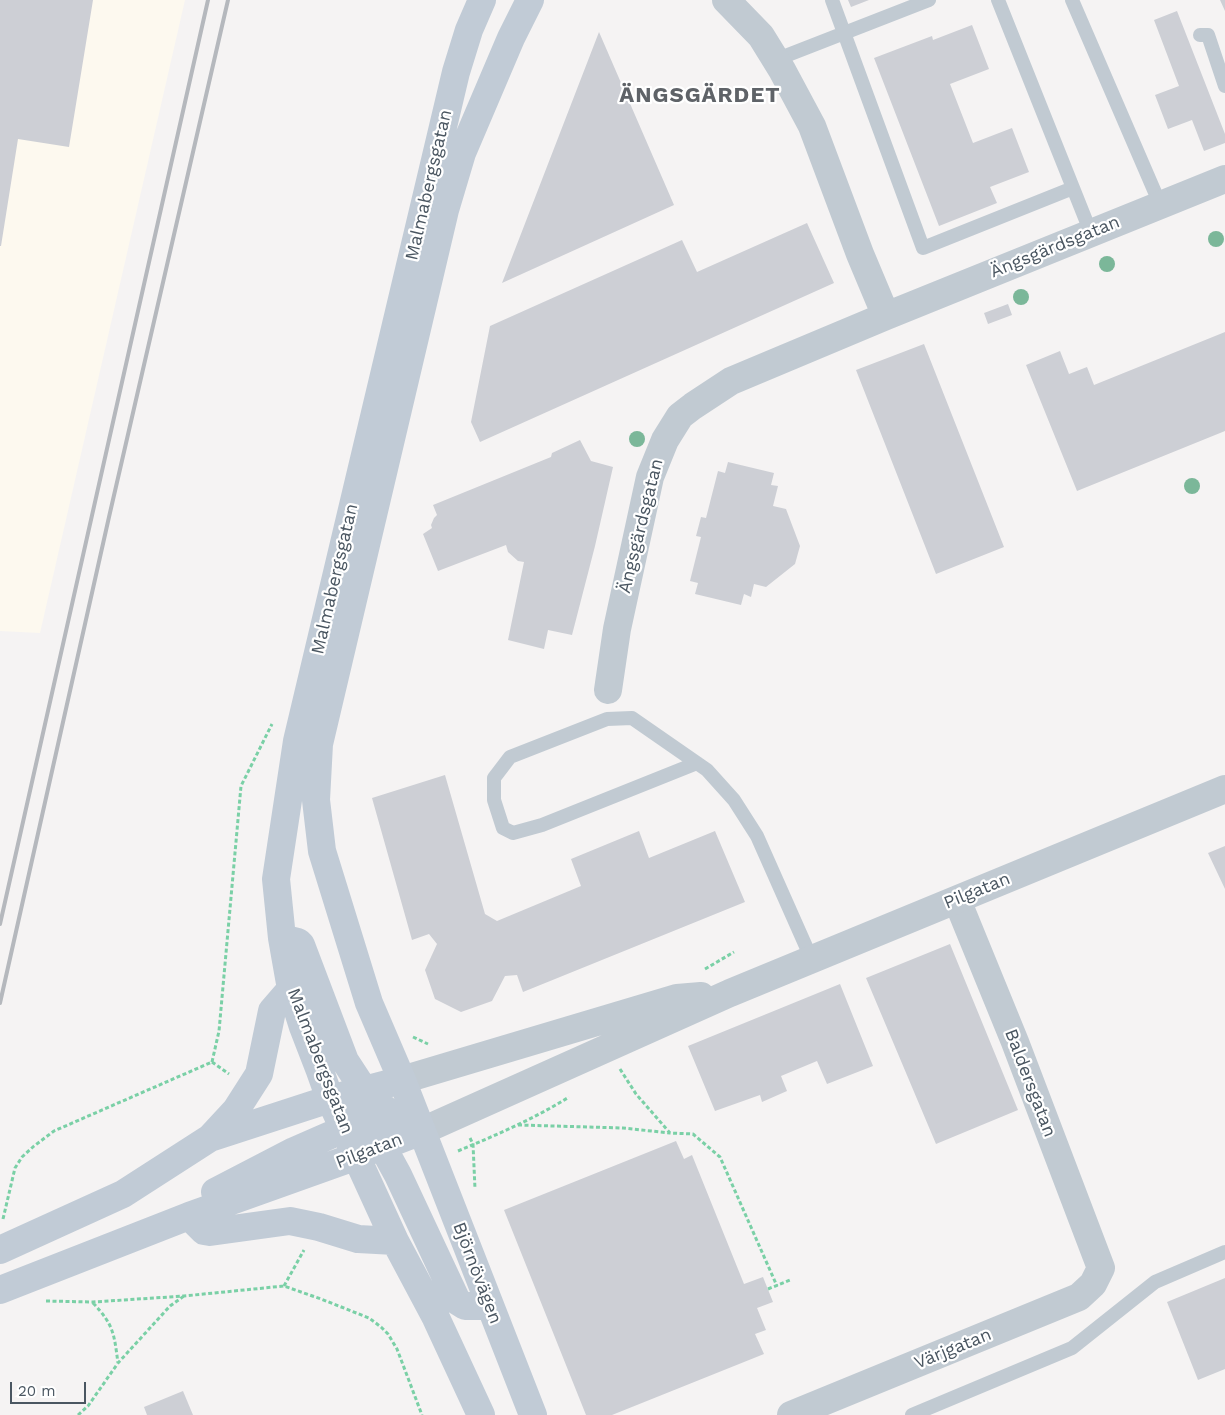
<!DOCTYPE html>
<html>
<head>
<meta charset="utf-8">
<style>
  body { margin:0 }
  #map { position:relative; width:1225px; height:1415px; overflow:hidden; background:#f5f3f3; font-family:"Work Sans",sans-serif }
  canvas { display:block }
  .scale { position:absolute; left:10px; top:1382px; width:76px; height:22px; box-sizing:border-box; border:2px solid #4a5661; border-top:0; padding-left:6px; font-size:15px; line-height:18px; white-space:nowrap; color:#4a5661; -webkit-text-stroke:4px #fff; paint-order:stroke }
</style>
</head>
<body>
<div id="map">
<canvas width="1225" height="1415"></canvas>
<div class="scale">20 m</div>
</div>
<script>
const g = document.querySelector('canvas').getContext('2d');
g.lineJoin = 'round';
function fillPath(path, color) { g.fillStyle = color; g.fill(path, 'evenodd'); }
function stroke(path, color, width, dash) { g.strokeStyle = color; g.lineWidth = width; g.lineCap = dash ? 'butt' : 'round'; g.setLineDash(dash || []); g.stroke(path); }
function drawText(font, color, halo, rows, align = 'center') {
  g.font = font + ' "Work Sans",sans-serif'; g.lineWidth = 4.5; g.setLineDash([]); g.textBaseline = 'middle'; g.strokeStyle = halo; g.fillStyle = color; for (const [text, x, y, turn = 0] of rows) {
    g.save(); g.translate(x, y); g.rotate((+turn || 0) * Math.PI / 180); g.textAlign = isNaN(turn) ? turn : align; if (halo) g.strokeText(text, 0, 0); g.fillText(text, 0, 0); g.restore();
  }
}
const commercial = new Path2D(`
  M 0,0 L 185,0 L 40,633 L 0,631 Z`);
const building = new Path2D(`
  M 0,0 L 93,0 L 69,147 L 18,139 L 1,246 L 0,246 Z
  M 848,0 L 869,0 L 851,7 Z
  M 1220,0 L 1225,0 L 1225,11 Z
  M 1177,11 L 1225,134 L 1225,143 L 1204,151 L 1192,120 L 1168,129 L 1155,95 L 1179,86 L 1154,20 Z
  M 972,25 L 989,69 L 950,84 L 973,143 L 1012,128 L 1029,172 L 990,187 L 997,203 L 939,226 L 874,58 L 932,36 L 933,40 Z
  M 599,32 L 674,205 L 502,283 Z
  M 807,223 L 834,283 L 480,442 L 471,422 L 490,326 L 682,240 L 697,272 Z
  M 1008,304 L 1012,315 L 988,324 L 984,313 Z
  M 1225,332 L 1225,431 L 1077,491 L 1026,365 L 1060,351 L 1069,374 L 1087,367 L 1094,385 Z
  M 924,344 L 1004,547 L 936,574 L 856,370 Z
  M 580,440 L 591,461 L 613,467 L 595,546 L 572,635 L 548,630 L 544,649 L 508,640 L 524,562 L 518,561 L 508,552 L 506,545 L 438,571 L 423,534 L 432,528 L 431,525 L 434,518 L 437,515 L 433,505 L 551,457 L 552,453 Z
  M 728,462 L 774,473 L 771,485 L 778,486 L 773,506 L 786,509 L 800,546 L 795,564 L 766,587 L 754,584 L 751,597 L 744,594 L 741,605 L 695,594 L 698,583 L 690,581 L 701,537 L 696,536 L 701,517 L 706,518 L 718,471 L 725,473 Z
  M 445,775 L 485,914 L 497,921 L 581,886 L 571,859 L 639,831 L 649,858 L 715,831 L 745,902 L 523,992 L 517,975 L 505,976 L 492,1001 L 461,1012 L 435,999 L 425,970 L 437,944 L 429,934 L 412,940 L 372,798 Z
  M 1225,846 L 1225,889 L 1208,853 Z
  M 950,944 L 1018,1110 L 936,1144 L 866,978 Z
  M 840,984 L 873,1066 L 827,1084 L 817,1061 L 781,1076 L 787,1091 L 762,1102 L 760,1095 L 715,1111 L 688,1046 Z
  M 676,1141 L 684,1159 L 692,1155 L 744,1284 L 763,1277 L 773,1302 L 757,1308 L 766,1330 L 755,1334 L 764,1354 L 612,1415 L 586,1415 L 504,1210 Z
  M 1225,1278 L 1225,1369 L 1198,1380 L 1167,1302 Z
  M 183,1391 L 193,1415 L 147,1415 L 144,1407 Z`);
const path = new Path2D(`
  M 705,969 L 734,952
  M 413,1037 L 428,1044
  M 212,1062 L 219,1031 L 241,786 L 272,724
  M 212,1062 L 229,1074
  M 620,1069 L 636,1094 L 670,1133 L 693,1134 L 720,1157 L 777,1286
  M 518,1125 L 623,1128 L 670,1133
  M 470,1138 L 473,1144 L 475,1189
  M 458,1151 C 496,1135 534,1119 569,1097
  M 3,1219 L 15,1168 L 22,1157 L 34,1146 L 54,1131 L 212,1062
  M 284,1286 L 304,1250
  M 768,1289 L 790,1280
  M 46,1301 L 93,1302 L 184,1296 L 284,1286 L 321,1299 L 369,1318 L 381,1327 L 388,1334 L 397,1349 L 422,1415
  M 93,1303 C 114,1325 114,1334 118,1363
  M 78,1415 L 88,1406 L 118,1363 L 170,1306 L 184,1296`);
const service = new Path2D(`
  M 832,0 L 923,248 L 1073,188
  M 998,0 L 1091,233
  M 1072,0 L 1160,204
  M 1200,35 L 1208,35 L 1225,86
  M 775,60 L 929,0
  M 697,763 L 542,825 L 513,833 L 503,828 L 494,800 L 494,778 L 510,757 L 607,719 L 632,718 L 707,770 L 734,800 L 757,836 L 812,960
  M 912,1415 L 1072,1348 L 1155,1282 L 1225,1252`);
const minor = new Path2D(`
  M 726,0 L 761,36 L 782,70 L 812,126 L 860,254 L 886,316
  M 608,690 L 617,629 L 650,477 L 665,440 L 680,416 L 693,406 L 731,381 L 886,316 L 1225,179
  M 791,1415 L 1079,1297 L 1093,1284 L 1101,1268 L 1015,1042 L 957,900`);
const tertiary = new Path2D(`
  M 402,1080 L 677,998 L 701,996
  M 422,1131 L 730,993 L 1225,789`);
const secondary = new Path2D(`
  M 530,0 L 511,38 L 462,153 L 445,210 L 319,744 L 316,800 L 322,851 L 369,1003 L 402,1080 L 533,1415
  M 282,938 L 298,942 L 301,945 L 345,1061 L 364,1090 L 388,1112 L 394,1117 L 422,1131
  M 330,1099 L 359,1116 L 374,1131 L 398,1175 L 457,1301 L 465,1306 L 490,1306
  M 211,1137 L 236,1110 L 259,1074 L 272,1011 L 291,989
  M 215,1192 L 294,1151 L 342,1130 L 359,1120
  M 189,1216 L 204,1231 L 210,1232 L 290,1221 L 319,1227 L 358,1239 L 395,1241
  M 0,1250 L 123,1194 L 210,1138 L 330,1099 L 402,1080
  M 0,1290 L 189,1216 L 357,1156 L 422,1131
  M 481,1415 L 436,1318 L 395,1241 L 330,1099 L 320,1071 L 303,1027 L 291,989 L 282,938 L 276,879 L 297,741 L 456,72 L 469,30 L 482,0`);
const rail = new Path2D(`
  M 0,924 L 208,0
  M 0,1003 L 109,517 L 228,0`);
const trees = [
  [1216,239],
  [1107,264],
  [1021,297],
  [637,439],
  [1192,486]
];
const streetNames = [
  ["Malmabergsgatan",429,185,-77],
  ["Ängsgärdsgatan",1055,247,-22],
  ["Ängsgärdsgatan",641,526,-76],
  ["Malmabergsgatan",335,579,-77],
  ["Pilgatan",977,891,-22],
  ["Malmabergsgatan",320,1061,69],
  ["Baldersgatan",1030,1083,69],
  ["Pilgatan",369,1151,-21],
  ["Björnövägen",477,1273,69],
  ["Värjgatan",953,1349,-22]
];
const districtNames = [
  ["ÄNGSGÄRDET",700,96]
];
fillPath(commercial, '#fdf9ef');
fillPath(building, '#cdcfd5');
stroke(path, '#7ad0a6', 3, [4, 2.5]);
stroke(service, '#c1cad2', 14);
stroke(minor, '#c1cad2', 28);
stroke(tertiary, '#c1cad2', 28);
stroke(secondary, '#c1cbd6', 28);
stroke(rail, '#b5b8bd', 4);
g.fillStyle = '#7bb799';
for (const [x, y] of trees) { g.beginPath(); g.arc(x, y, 8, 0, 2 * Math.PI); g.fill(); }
drawText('18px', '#4a5661', '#fff', streetNames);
g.letterSpacing = '1px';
drawText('bold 22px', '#5f6368', '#fff', districtNames);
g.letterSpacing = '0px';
</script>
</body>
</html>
